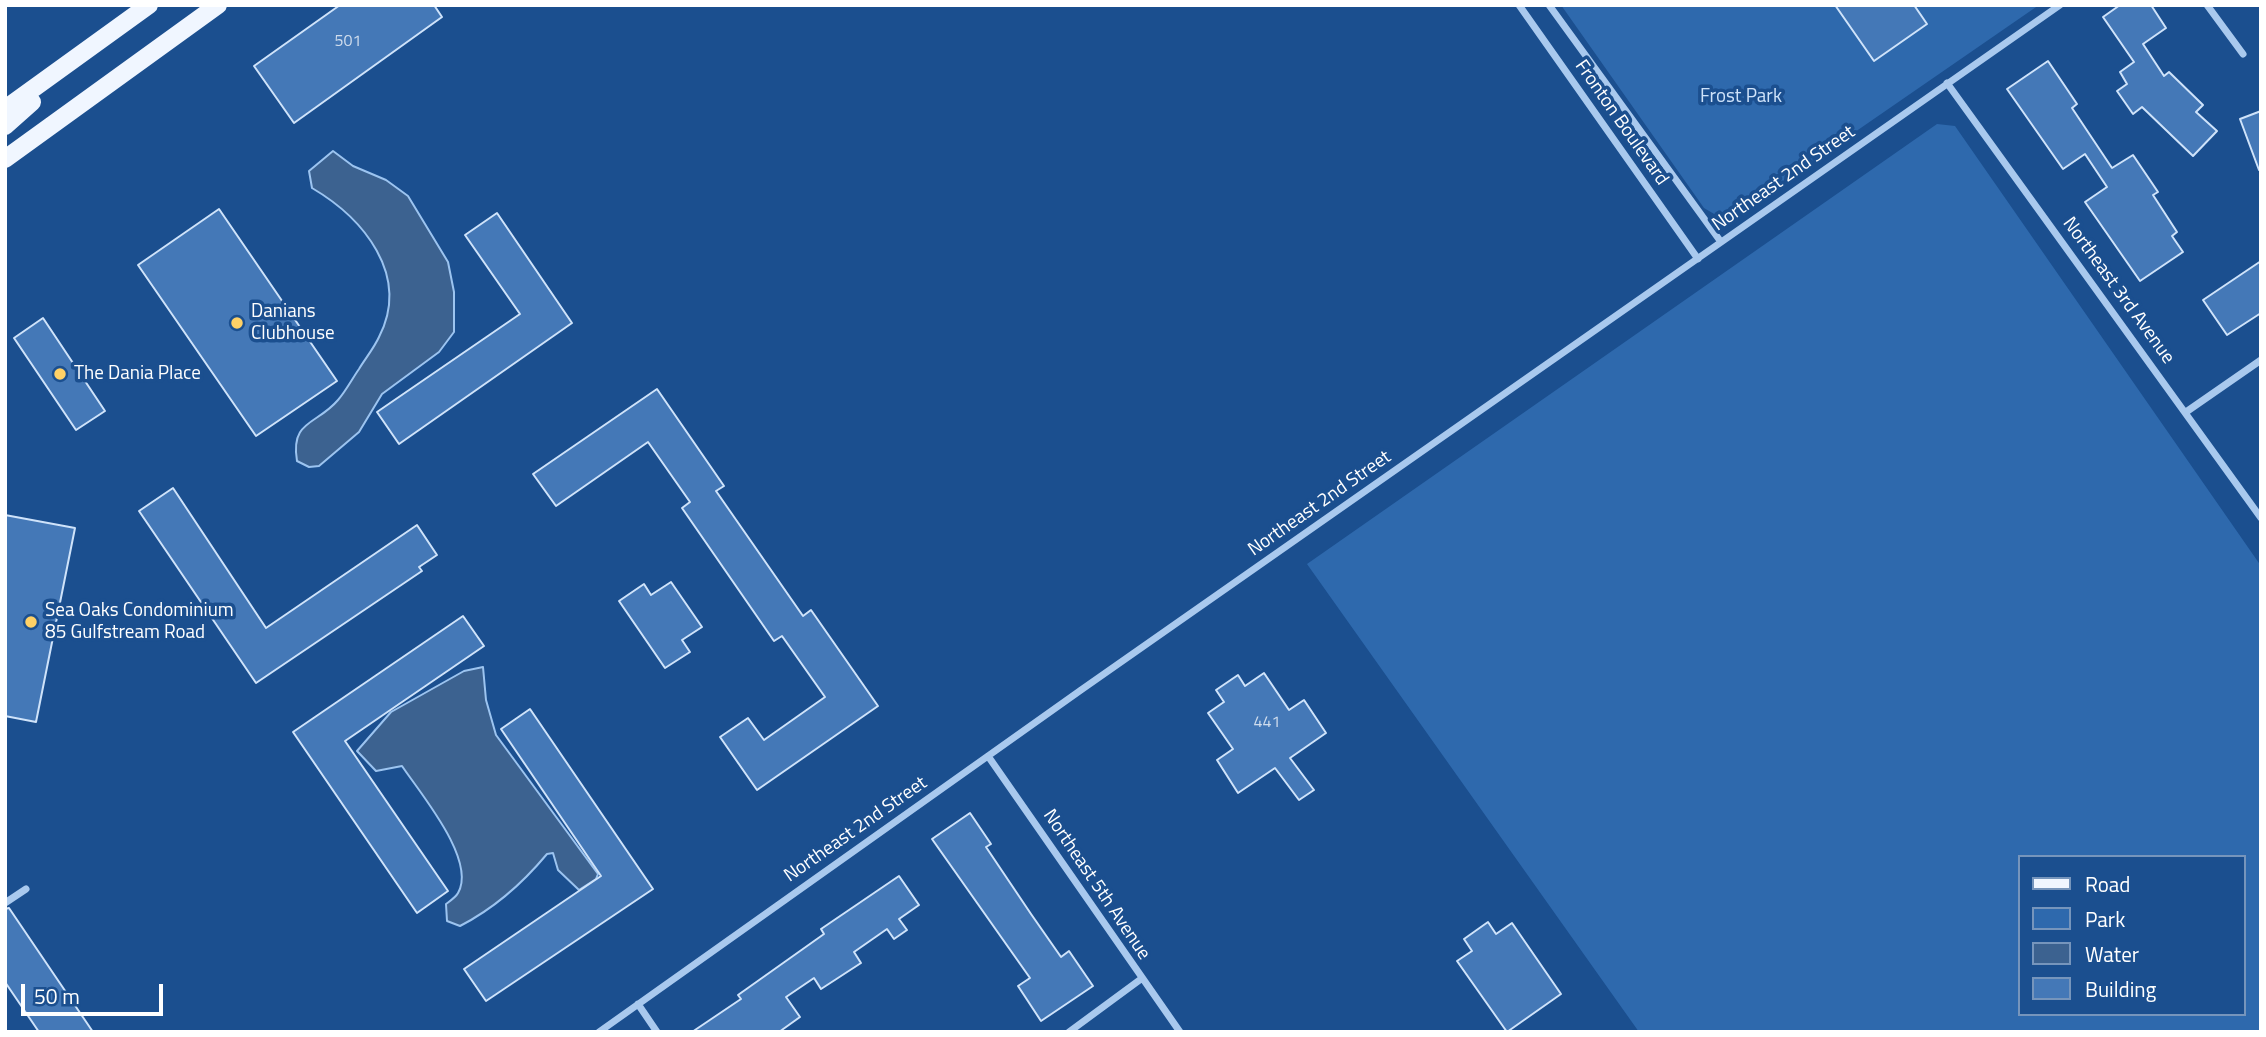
<!DOCTYPE html>
<html>
<head>
<meta charset="utf-8">
<style>
  body { margin:0 }
  #map { position:relative; width:2266px; height:1037px; overflow:hidden; background:#1b4f8f; font-family:"Titillium Web",sans-serif }
  canvas { display:block }
  .frame { position:absolute; inset:0; border:7px solid #fff; pointer-events:none }
  .legend { position:absolute; left:2018px; top:855px; width:228px; height:161px; box-sizing:border-box; background:#1b4f8f; border:2px solid #7695bc; margin:0; padding:9px 12px; list-style:none; font-size:21px; color:#fff }
  .legend li { display:flex; align-items:center; gap:14px; height:35px }
  .legend b { width:35px; border:2px solid #7695bc }
  .scale { position:absolute; left:21px; top:984px; width:142px; height:32px; box-sizing:border-box; border:4px solid #fff; border-top:0; padding-left:9px; font-size:21px; line-height:24px; white-space:nowrap; color:#fff; -webkit-text-stroke:5px #1b4f8f; paint-order:stroke }
</style>
</head>
<body>
<div id="map">
<canvas width="2266" height="1037"></canvas>
<div class="frame"></div>
<ul class="legend">
<li><b style="height:9px;background:#f0f6ff"></b>Road</li>
<li><b style="height:19px;background:#2e69ad"></b>Park</li>
<li><b style="height:19px;background:#3c6290"></b>Water</li>
<li><b style="height:19px;background:#4478b7"></b>Building</li>
</ul>
<div class="scale">50 m</div>
</div>
<script>
const g = document.querySelector('canvas').getContext('2d');
g.lineJoin = 'round';
function fillPath(path, color) { g.fillStyle = color; g.fill(path, 'evenodd'); }
function stroke(path, color, width, dash) { g.strokeStyle = color; g.lineWidth = width; g.lineCap = dash ? 'butt' : 'round'; g.setLineDash(dash || []); g.stroke(path); }
function drawText(font, color, halo, rows, align = 'center') {
  g.font = font + ' "Titillium Web",sans-serif'; g.lineWidth = 7; g.setLineDash([]); g.textBaseline = 'middle'; g.strokeStyle = halo; g.fillStyle = color; for (const [text, x, y, turn = 0] of rows) {
    g.save(); g.translate(x, y); g.rotate((+turn || 0) * Math.PI / 180); g.textAlign = isNaN(turn) ? turn : align; if (halo) g.strokeText(text, 0, 0); g.fillText(text, 0, 0); g.restore();
  }
}
const green = new Path2D(`
  M 1561,5 L 2039,5 L 1726,221 L 1704,208 Z
  M 1937,124 L 1955,126 L 2261,566 L 2261,1032 L 1639,1032 L 1307,564 ZM 2019,857 L 2243,857 L 2243,1014 L 2019,1014 Z`);
const water = new Path2D(`
  M 333,151 L 353,166 L 386,180 L 408,196 L 448,262 L 454,292 L 454,332 L 439,352 L 382,394 L 359,432 L 319,466 L 309,467 L 297,461 C 290,420 317,425 338,400 C 346,391 352,379 359,369 C 365,359 374,348 379,337 C 411,275 363,218 312,188 L 309,171 Z
  M 483,667 L 486,700 L 496,735 L 598,874 L 596,879 L 579,890 L 558,870 L 553,853 L 547,854 C 522,884 495,908 460,926 L 447,921 L 446,904 C 450,901 456,897 458,893 C 477,860 420,793 402,766 L 376,771 L 357,751 L 391,712 L 464,671 Z`);
const building = new Path2D(`
  M 340,5 L 434,5 L 442,17 L 294,123 L 254,66 Z
  M 1835,5 L 1914,5 L 1927,24 L 1874,61 Z
  M 2120,5 L 2151,5 L 2166,28 L 2143,44 L 2164,76 L 2169,72 L 2203,105 L 2196,112 L 2217,131 L 2193,156 L 2142,107 L 2133,114 L 2117,91 L 2127,84 L 2120,72 L 2134,62 L 2103,17 Z
  M 2048,61 L 2077,104 L 2072,108 L 2112,168 L 2133,155 L 2158,192 L 2153,195 L 2177,232 L 2172,236 L 2183,252 L 2140,281 L 2085,202 L 2107,187 L 2085,154 L 2063,169 L 2007,89 Z
  M 2261,111 L 2261,170 L 2259,170 L 2240,119 Z
  M 219,209 L 337,381 L 256,436 L 138,265 Z
  M 497,213 L 572,323 L 399,444 L 377,412 L 520,314 L 465,235 Z
  M 2261,261 L 2261,313 L 2227,335 L 2203,300 Z
  M 43,318 L 105,411 L 76,430 L 14,338 Z
  M 657,389 L 724,486 L 716,491 L 803,616 L 811,610 L 878,706 L 757,790 L 720,737 L 748,718 L 764,740 L 825,697 L 782,636 L 774,641 L 682,508 L 690,502 L 648,442 L 556,506 L 533,474 Z
  M 173,488 L 266,628 L 417,525 L 437,555 L 419,567 L 422,571 L 256,683 L 139,511 Z
  M 5,515 L 75,528 L 36,722 L 5,716 Z
  M 671,582 L 702,627 L 682,640 L 690,652 L 665,668 L 619,601 L 644,584 L 651,595 Z
  M 463,616 L 484,646 L 345,741 L 448,891 L 417,913 L 293,732 Z
  M 1264,673 L 1289,710 L 1304,700 L 1326,733 L 1290,758 L 1314,790 L 1299,800 L 1275,768 L 1238,793 L 1217,760 L 1233,749 L 1208,713 L 1224,702 L 1216,690 L 1238,675 L 1245,686 Z
  M 530,709 L 653,889 L 486,1001 L 464,969 L 601,876 L 501,729 Z
  M 970,813 L 991,844 L 986,847 L 1031,914 L 1061,957 L 1069,951 L 1093,986 L 1041,1021 L 1018,986 L 1030,978 L 932,839 Z
  M 899,876 L 919,905 L 899,919 L 907,930 L 894,939 L 887,929 L 854,952 L 861,963 L 821,989 L 814,978 L 786,997 L 800,1017 L 779,1032 L 692,1032 L 741,999 L 738,995 L 824,934 L 821,929 Z
  M 9,908 L 93,1032 L 39,1032 L 5,982 L 5,909 Z
  M 1488,922 L 1496,934 L 1512,923 L 1561,994 L 1507,1032 L 1457,961 L 1472,951 L 1464,939 Z`);
const minor = new Path2D(`
  M 1519,5 L 1698,259
  M 1549,5 L 1721,242
  M 2207,5 L 2243,54
  M 1947,83 L 2261,518
  M 2186,412 L 2261,360
  M 988,756 L 1180,1032
  M 5,903 L 26,889
  M 638,1004 L 657,1032
  M 599,1032 L 1081,690 L 2060,5
  M 1069,1032 L 1141,979`);
const primary = new Path2D(`
  M 5,109 L 149,5
  M 5,126 L 32,102
  M 5,159 L 218,5`);
const markers = [
  [237,323,7,"#ffd166"],
  [60,374,7,"#ffd166"],
  [31,622,7,"#ffd166"]
];
const numberNames = [
  ["501",348,42],
  ["441",1267,723]
];
const parkNames = [
  ["Frost Park",1741,97]
];
const streetNames = [
  ["Fronton Boulevard",1621,123,55],
  ["Northeast 2nd Street",1784,179,-35],
  ["Northeast 3rd Avenue",2118,291,54],
  ["Northeast 2nd Street",1320,504,-35],
  ["Northeast 2nd Street",856,830,-35],
  ["Northeast 5th Avenue",1096,885,56]
];
const poiNames = [
  ["Danians",251,312],
  ["Clubhouse",251,334],
  ["The Dania Place",74,374],
  ["Sea Oaks Condominium",45,611],
  ["85 Gulfstream Road",45,633]
];
fillPath(green, '#2e69ad');
fillPath(water, '#3c6290');
stroke(water, '#9cc4f0', 2);
fillPath(building, '#4478b7');
stroke(building, '#cfe3fa', 2);
stroke(minor, '#a9c9ee', 7);
stroke(primary, '#f0f6ff', 18);
for (const [x, y, r, color] of markers) { const dot = new Path2D(); dot.arc(x, y, r, 0, 2 * Math.PI); g.fillStyle = color; g.fill(dot); stroke(dot, '#1b4f8f', 2.5); }
drawText('16px', '#d0dded', null, numberNames);
drawText('19px', '#cfe3fa', '#1b4f8f', parkNames);
drawText('19px', '#fff', '#1b4f8f', streetNames);
drawText('19px', '#fff', '#1b4f8f', poiNames, 'left');
</script>
</body>
</html>
